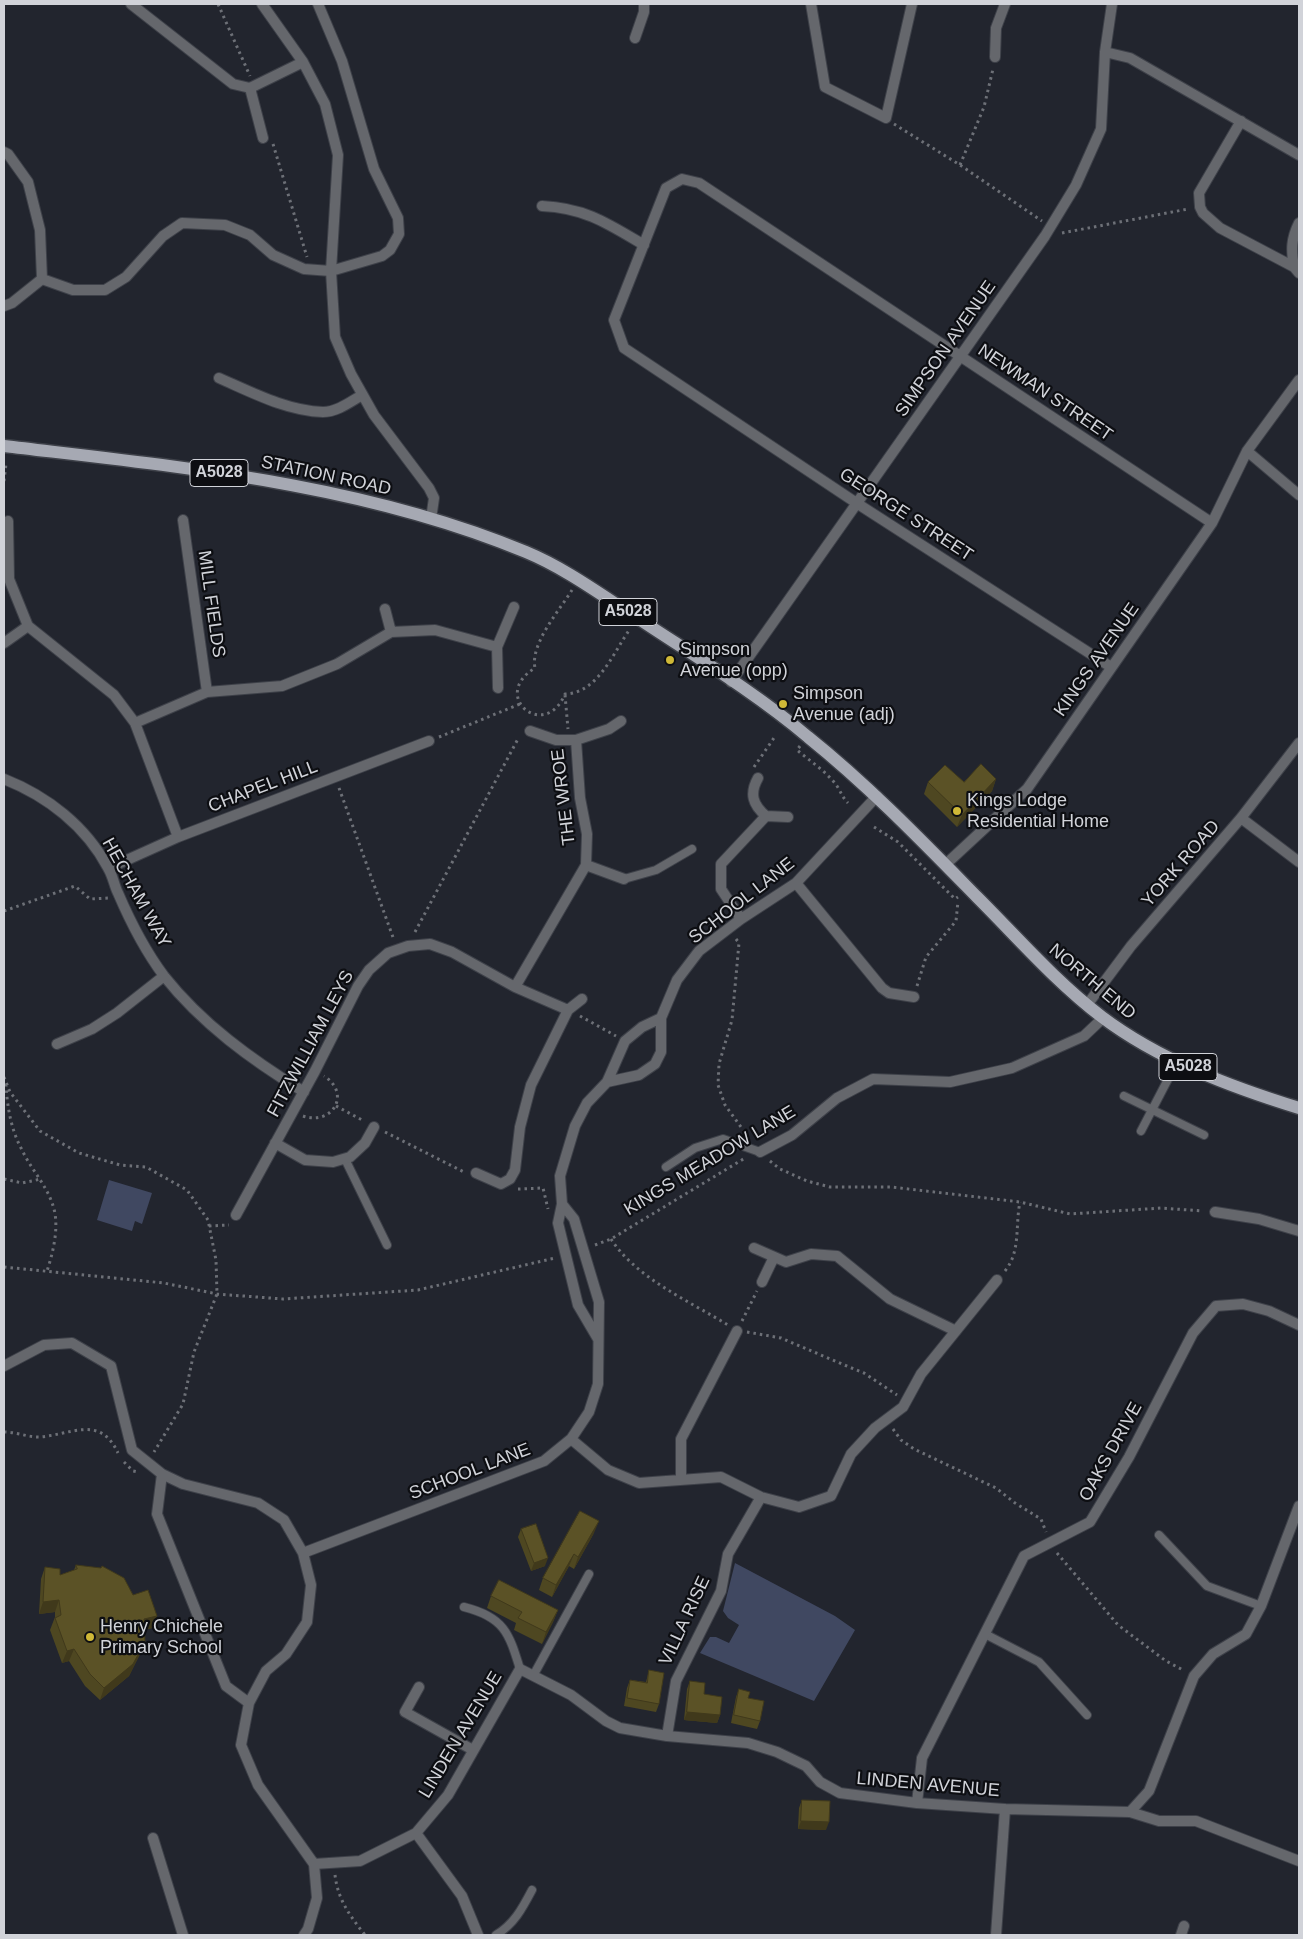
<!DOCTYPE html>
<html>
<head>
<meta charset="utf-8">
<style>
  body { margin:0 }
  #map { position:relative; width:1303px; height:1939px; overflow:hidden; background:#22252e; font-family:Helvetica,sans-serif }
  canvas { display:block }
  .frame { position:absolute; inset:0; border:5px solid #d1d3d9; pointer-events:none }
</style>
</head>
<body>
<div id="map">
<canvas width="1303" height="1939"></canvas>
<div class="frame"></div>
</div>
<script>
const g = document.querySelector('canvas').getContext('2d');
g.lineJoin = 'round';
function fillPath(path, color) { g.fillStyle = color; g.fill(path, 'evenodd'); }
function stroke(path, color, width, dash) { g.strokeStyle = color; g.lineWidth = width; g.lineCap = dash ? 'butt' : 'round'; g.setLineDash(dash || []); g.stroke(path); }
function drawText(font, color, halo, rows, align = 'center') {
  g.font = font + ' Helvetica,sans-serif'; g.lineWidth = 4.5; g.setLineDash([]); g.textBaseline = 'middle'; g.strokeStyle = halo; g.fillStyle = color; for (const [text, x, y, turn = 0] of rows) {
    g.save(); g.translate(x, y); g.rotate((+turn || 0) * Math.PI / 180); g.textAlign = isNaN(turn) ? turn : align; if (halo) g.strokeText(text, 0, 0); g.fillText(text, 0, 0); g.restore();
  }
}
const green = new Path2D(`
  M 109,1180 L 152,1193 L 142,1224 L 135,1221 L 132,1231 L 97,1220 Z
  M 735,1563 L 835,1616 L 855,1630 L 814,1701 L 700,1653 L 710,1637 L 716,1637 L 729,1643 L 739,1625 L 728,1618 L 723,1611 Z`);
const path = new Path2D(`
  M 218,4 L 250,76
  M 894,124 L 960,165 L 1042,221
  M 273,144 L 307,257
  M 960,165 L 984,107 L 993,69
  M 1062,233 L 1188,209
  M 4,481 L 6,464
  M 572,590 C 559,611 530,644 535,668 C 489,696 545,742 565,694 C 598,693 613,653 630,629
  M 565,695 L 568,729
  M 439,737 L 520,704
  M 800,746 L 797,750 C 810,761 827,772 837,786 C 841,792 842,797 848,803
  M 754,767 L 776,735
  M 339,788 L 394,940
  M 874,827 L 898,842 L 955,899 L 958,897
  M 4,911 L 75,886 L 90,899 L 109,898
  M 415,932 L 519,737
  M 736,939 L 739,943 L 732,1020 L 719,1064 L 718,1085 L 725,1105 L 746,1134
  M 917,986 L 926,957 L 956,921 L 958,901
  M 580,1016 L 616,1036
  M 4,1077 L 10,1092 L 40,1131 L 79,1153 L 120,1165 L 146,1167 L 187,1190 L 208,1220 L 216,1260 L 217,1294 L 194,1352 L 183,1404 L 154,1452
  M 6,1084 C 7,1106 11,1129 21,1148 C 31,1170 48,1186 54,1209 C 59,1228 53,1253 47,1271
  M 336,1106 L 364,1121
  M 303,1116 C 332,1126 352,1094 324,1076
  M 385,1132 L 466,1173
  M 770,1161 L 780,1169 L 807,1181 L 830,1187 L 891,1187 L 1020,1202 L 1070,1214 L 1161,1208 L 1203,1211
  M 4,1179 L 22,1183 L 41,1179
  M 518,1189 L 543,1188 L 548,1209
  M 209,1226 L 229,1225
  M 611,1239 C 636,1278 689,1301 728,1325
  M 595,1245 L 611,1239 L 745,1158
  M 4,1267 L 164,1283 L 217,1294 L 283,1299 L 418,1290 L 555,1258
  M 1005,1271 C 1021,1251 1015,1226 1020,1202
  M 742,1321 L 757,1291
  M 747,1332 L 781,1338 L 849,1367 L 864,1373 L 897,1395
  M 893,1429 L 901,1440 L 914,1449 L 996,1488 L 1015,1503 L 1041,1519 L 1046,1532
  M 4,1432 C 16,1432 27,1437 39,1437 C 71,1435 100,1414 118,1453
  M 124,1462 L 133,1471 L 138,1472
  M 1057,1553 L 1118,1625 L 1166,1661 L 1183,1670
  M 335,1875 C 338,1900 350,1916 365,1935`);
const service = new Path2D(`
  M 624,879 L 656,870 L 692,849
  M 1124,1096 L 1204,1135
  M 1141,1131 L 1177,1062
  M 345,1159 L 387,1245
  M 666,1167 L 695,1148 L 723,1139 L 760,1152
  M 1159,1535 L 1207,1586 L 1261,1606
  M 464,1607 C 504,1617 509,1633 520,1669
  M 985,1634 L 1039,1662 L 1087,1715
  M 533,1676 L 589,1574
  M 496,1935 C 514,1924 522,1909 532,1890`);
const minor = new Path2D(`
  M 131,4 L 233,84 L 250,88 L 263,138
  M 262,4 L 303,62 L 325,104 L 338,155 L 331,271 L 335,337 L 351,374 L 374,415 L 429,488 L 434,498 L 431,519
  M 811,4 L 825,87 L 886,118 L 912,4
  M 635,38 L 644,12 L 644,4
  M 1105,52 L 1130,58 L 1299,155
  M 995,57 L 996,28 L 1005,4
  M 250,88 L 303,62
  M 1241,121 L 1199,193 L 1200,207 L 1203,213 L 1220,228 L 1294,267 L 1299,273
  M 4,152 L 8,154 L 28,182 L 40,230 L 42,279
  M 542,206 C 585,208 607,223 644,245
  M 1294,267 C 1291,250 1291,239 1299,223
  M 4,306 L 12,303 L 42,279 L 73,290 L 105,290 L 126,277 L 163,236 L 182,223 L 225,225 L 250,235 L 273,255 L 304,269 L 331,271 L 382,256 L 390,250 L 399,234 L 398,218 L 374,169 L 342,61 L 318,4
  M 219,378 C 251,392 287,411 323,412 C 337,412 350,402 362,395
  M 1247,451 L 1299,495
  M 183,520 L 207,692
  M 8,521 L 9,579 L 28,626 L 114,695 L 135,723 L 178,837
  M 385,609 L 391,632
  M 4,643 L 28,626
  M 1111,667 L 858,504 L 624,348 L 614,320 L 666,188 L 682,179 L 699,183 L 1212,523
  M 731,682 L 1045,236 L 1076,185 L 1101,129 L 1105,52 L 1112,4
  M 498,688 L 497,647 L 514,607
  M 135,723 L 207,692 L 282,686 L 337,664 L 391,632 L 435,630 L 497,647
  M 576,740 L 609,729 L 621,721
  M 4,779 C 47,796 86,826 108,868 C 113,876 114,885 118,893 C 130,921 146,952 164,976 C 202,1024 252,1060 304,1092
  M 766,816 L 788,817
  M 1241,818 L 1299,862
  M 586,865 L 624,879
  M 945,865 L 1027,789 L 1212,523 L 1247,451 L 1299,380
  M 109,868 L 178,837 L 429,741
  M 796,883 L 882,988 L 889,993 L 914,997
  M 741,919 L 721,889 L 721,864 L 766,816 C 753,805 749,794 758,778
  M 515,987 L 586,865 L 587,834 L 580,798 L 576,740 L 556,740 L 530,731
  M 1087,1005 L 1131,946 L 1241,818 L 1299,743
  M 57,1044 L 92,1029 L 117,1013 L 164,976
  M 607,1082 L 639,1075 L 655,1064 L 661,1052 L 661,1018 L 677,980 L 699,951 L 741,919 L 796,883 L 877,796
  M 275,1143 L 305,1160 L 333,1162 L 350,1157 L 365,1143 L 374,1127
  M 760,1152 L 792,1135 L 837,1098 L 873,1079 L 950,1082 L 1012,1068 L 1084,1036 L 1103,1018
  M 476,1173 L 501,1184 L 510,1179 L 515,1170 L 520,1127 L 531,1085 L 568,1010 L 582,999
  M 1215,1212 L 1259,1219 L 1299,1231
  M 236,1215 L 315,1071 L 358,986 L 369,970 L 388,953 L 408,946 L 430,944 L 452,952 L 515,987 L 568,1010
  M 754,1248 L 786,1262 L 811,1254 L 837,1256 L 890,1299 L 956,1331
  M 762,1282 L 774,1257
  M 598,1339 L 578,1305 L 558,1223 L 562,1204 L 560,1176 L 575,1126 L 587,1103 L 607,1082 L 625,1041 L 642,1027 L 661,1018
  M 4,1366 L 44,1345 L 72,1343 L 111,1366 L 132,1450 L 162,1474 L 183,1484 L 258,1503 L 284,1520 L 303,1553 L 311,1585 L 307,1622 L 286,1654 L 266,1671 L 249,1703 L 241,1745 L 258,1785 L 314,1864 L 317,1898 L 308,1929 L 304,1935
  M 571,1439 L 608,1470 L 639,1483 L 721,1477 L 761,1497 L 799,1507 L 831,1496 L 851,1454 L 875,1428 L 903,1407 L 921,1374 L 997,1280
  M 162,1474 L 157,1514 L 226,1686 L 249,1703
  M 681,1480 L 681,1439 L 737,1331
  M 303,1553 L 544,1461 L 571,1439 L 589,1412 L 598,1384 L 599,1302 L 574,1219 L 562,1204
  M 419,1687 L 405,1712 L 473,1750
  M 667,1736 L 676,1681 L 721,1591 L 728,1554 L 761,1497
  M 917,1803 L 922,1758 L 1024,1556 L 1090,1522 L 1129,1457 L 1193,1333 L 1216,1306 L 1243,1304 L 1269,1311 L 1299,1325
  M 1130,1812 L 1149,1791 L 1194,1676 L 1213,1654 L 1246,1634 L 1261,1606 L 1299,1506
  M 416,1833 L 462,1896 L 478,1935
  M 153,1838 L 183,1935
  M 314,1864 L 360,1861 L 416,1833 L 448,1795 L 520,1669 L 571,1695 L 606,1721 L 620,1728 L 667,1736 L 748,1743 L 777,1752 L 806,1766 L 820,1782 L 840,1793 L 917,1803 L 1005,1809 L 1130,1812 L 1159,1821 L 1196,1821 L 1299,1861
  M 996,1935 L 1005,1809
  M 1181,1935 L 1184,1926`);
const primary = new Path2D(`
  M 4,446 C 180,467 360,483 526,552 C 567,569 604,597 642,621 C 698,658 757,694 808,737 C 869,786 923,842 977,897 C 1018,938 1056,982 1102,1017 C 1159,1060 1231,1087 1299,1108`);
const wall = new Path2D(`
  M 996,779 L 992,791 L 957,827 L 924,794 L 928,782 L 964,782 Z
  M 521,1529 L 545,1566 L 531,1571 L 518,1537 Z
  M 594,1533 L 574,1569 L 569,1566 L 552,1597 L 539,1590 L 543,1578 Z
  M 76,1565 L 133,1595 L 157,1616 L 152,1628 L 144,1630 L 145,1642 L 140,1654 L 129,1676 L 100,1700 L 85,1686 L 69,1661 L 62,1663 L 50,1630 L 55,1617 L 55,1612 L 39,1614 L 41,1579 L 45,1567 L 60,1575 L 74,1570 Z
  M 491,1596 L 558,1610 L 553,1622 L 542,1644 L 514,1630 L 516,1623 L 487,1608 Z
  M 649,1670 L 659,1704 L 656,1712 L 624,1706 L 627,1688 L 630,1680 L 646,1682 Z
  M 690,1681 L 704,1694 L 720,1715 L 717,1723 L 684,1720 L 687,1689 Z
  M 739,1689 L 748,1698 L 760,1721 L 757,1729 L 731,1723 L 736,1697 Z
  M 802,1800 L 826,1830 L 798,1829 L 799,1808 Z`);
const shadedWall = new Path2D(`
  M 996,779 L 992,791 L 957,827 L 962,815 Z
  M 599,1521 L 594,1533 L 574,1569 L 578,1557 Z
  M 574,1554 L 569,1566 L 552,1597 L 556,1585 Z
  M 548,1558 L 545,1566 L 531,1571 L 534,1563 Z
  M 59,1600 L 55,1612 L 39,1614 L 43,1602 Z
  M 558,1610 L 553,1622 L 542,1644 L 546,1632 Z
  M 157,1616 L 152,1628 L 140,1631 L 144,1619 Z
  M 145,1642 L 140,1654 L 129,1676 L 100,1700 L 104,1688 Z
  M 74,1649 L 69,1661 L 62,1663 L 67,1651 Z
  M 687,1712 L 720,1715 L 717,1723 L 684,1720 Z
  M 801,1821 L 829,1822 L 826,1830 L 798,1829 Z`);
const building = new Path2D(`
  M 981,764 L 996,779 L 962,815 L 928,782 L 945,765 L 964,782 Z
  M 580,1511 L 599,1521 L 578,1557 L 574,1554 L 556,1585 L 543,1578 Z
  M 536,1524 L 548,1558 L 534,1563 L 521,1529 Z
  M 76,1565 L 101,1568 L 102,1566 L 124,1578 L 133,1595 L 148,1590 L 157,1616 L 144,1619 L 145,1642 L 133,1664 L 104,1688 L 90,1674 L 74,1649 L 67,1651 L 55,1618 L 61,1615 L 59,1600 L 43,1602 L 45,1567 L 60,1569 L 60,1575 L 77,1569 Z
  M 499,1580 L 558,1610 L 546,1632 L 518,1618 L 522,1612 L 491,1596 Z
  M 649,1670 L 664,1673 L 659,1704 L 627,1698 L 630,1680 L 647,1683 Z
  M 690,1681 L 705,1683 L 704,1694 L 722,1697 L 720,1715 L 687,1712 Z
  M 739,1689 L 750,1692 L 748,1698 L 764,1701 L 760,1721 L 734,1715 Z
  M 802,1800 L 830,1801 L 829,1822 L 801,1821 Z`);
const markers = [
  [670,660,5,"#cfb837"],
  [783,704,5,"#cfb837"],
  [957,811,5,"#cfb837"],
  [90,1637,5,"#cfb837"]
];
const shields = [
  [219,473,58],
  [628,612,58],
  [1188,1067,58]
];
const shieldNames = [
  ["A5028",219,473],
  ["A5028",628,612],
  ["A5028",1188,1067]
];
const streetNames = [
  ["SIMPSON AVENUE",946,349,-55],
  ["NEWMAN STREET",1045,393,34],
  ["STATION ROAD",326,476,12],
  ["GEORGE STREET",906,515,33],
  ["MILL FIELDS",211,604,82],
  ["KINGS AVENUE",1097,660,-55],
  ["CHAPEL HILL",263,787,-21],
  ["THE WROE",564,797,-97],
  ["YORK ROAD",1181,864,-49],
  ["HECHAM WAY",136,893,61],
  ["SCHOOL LANE",742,901,-38],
  ["NORTH END",1092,982,40],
  ["FITZWILLIAM LEYS",311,1044,-62],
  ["KINGS MEADOW LANE",710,1161,-31],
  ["OAKS DRIVE",1111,1452,-61],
  ["SCHOOL LANE",470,1472,-21],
  ["VILLA RISE",685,1621,-65],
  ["LINDEN AVENUE",461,1735,-59],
  ["LINDEN AVENUE",928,1785,5]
];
const poiNames = [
  ["Simpson",680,650],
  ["Avenue (opp)",680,671],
  ["Simpson",793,694],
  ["Avenue (adj)",793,715],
  ["Kings Lodge",967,801],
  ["Residential Home",967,822],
  ["Henry Chichele",100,1627],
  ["Primary School",100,1648]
];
fillPath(green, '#404861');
stroke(service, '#3e4149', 10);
stroke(minor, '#3e4149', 12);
stroke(primary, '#3e4149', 15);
stroke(path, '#6d7077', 3, [2.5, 4]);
stroke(service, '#65676c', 8);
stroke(minor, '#65676c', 10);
stroke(primary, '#a6a9b3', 12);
fillPath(wall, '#4e4721');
fillPath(shadedWall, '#40391b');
fillPath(building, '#5b5226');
stroke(building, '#40391b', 1);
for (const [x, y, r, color] of markers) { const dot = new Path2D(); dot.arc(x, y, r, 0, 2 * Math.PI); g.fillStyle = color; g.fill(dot); stroke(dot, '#0d0e12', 2); }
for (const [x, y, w] of shields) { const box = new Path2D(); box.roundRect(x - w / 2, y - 13.5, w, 27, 4); g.fillStyle = '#0d0e12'; g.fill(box); stroke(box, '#d1d3d9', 1); }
drawText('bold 16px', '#d1d3d9', null, shieldNames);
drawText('18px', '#d1d3d9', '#0d0e12', streetNames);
drawText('18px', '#d1d3d9', '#0d0e12', poiNames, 'left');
</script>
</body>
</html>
